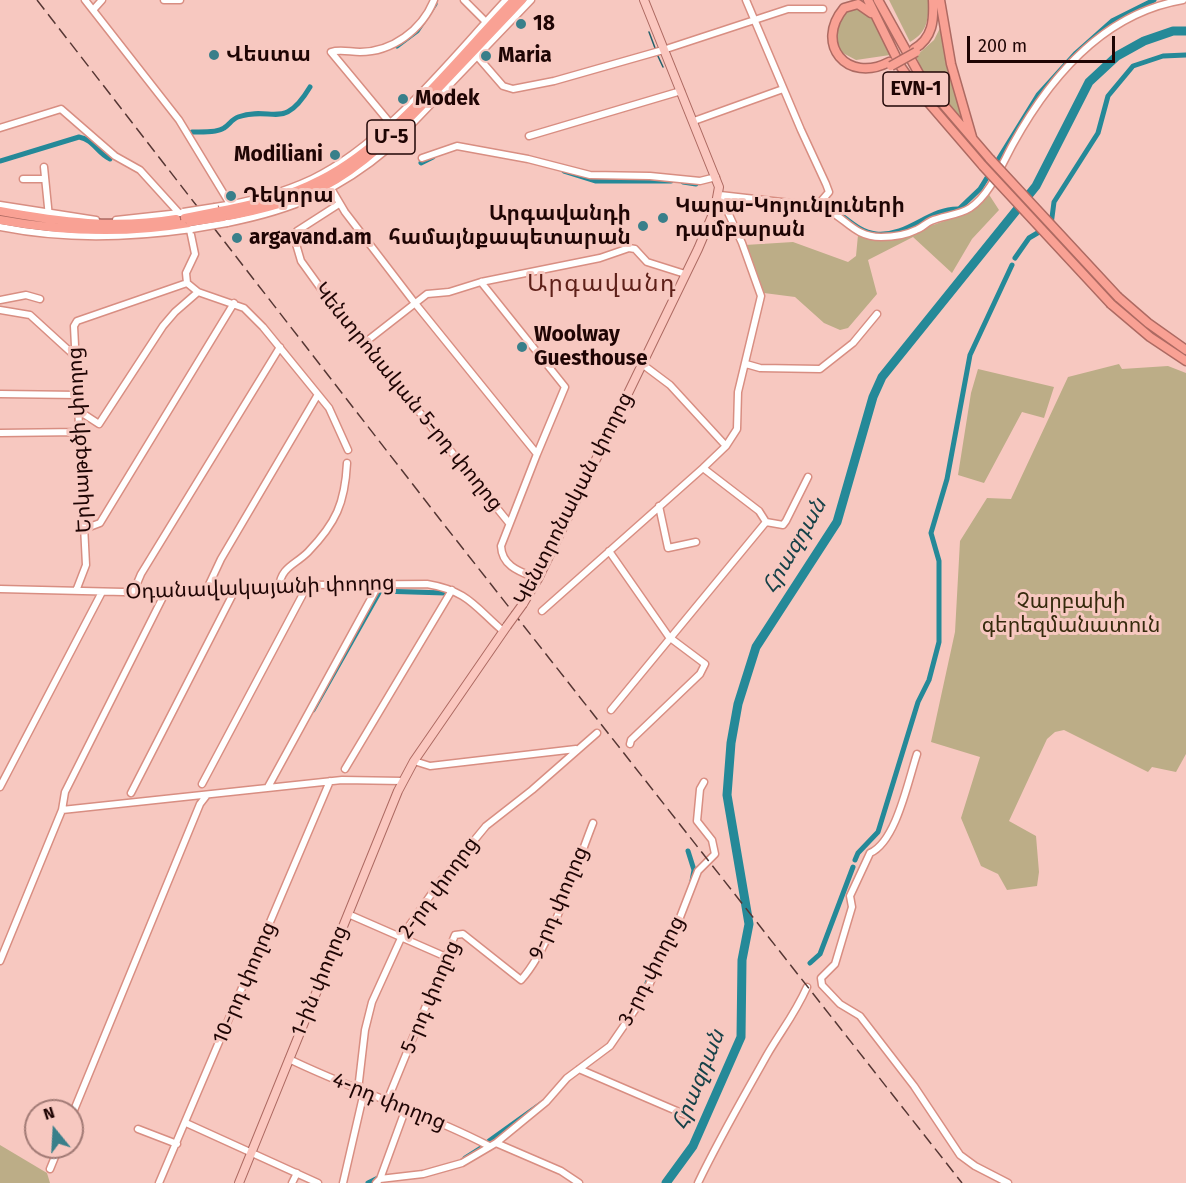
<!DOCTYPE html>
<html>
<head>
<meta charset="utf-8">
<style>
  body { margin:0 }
  #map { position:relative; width:1186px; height:1183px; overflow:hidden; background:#f7c8c0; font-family:"Fira Sans",sans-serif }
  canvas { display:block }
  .north { position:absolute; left:24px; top:1099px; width:60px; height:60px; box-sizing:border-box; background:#f7c8c0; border:2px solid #a17a75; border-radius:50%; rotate:342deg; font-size:16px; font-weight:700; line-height:24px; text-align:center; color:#1f0504 }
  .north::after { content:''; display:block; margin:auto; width:21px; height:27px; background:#397f8a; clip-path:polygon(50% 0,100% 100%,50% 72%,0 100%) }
  .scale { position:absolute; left:967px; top:36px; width:148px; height:27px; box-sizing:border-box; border:3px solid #1f0504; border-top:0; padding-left:8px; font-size:18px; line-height:21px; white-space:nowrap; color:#1f0504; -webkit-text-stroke:4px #f7c8c0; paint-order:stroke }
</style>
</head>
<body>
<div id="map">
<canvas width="1186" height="1183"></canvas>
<div class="north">N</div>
<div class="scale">200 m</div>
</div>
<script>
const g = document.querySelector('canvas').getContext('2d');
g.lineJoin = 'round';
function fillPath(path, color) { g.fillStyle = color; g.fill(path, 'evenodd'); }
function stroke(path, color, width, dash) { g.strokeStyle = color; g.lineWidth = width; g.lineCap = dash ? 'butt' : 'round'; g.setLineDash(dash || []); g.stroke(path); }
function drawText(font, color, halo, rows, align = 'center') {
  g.font = font + ' "Fira Sans","Noto Sans Armenian",sans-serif'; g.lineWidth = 6; g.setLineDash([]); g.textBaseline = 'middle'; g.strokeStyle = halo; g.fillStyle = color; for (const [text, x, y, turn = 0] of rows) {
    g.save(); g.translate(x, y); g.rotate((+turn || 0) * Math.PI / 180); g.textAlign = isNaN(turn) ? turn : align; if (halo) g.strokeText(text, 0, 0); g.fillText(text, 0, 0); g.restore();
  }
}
const green = new Path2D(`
  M 889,0 L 929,0 C 928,19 928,32 910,42 Z
  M 852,5 L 874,18 L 890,55 L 856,60 L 841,52 L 835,36 L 840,15 Z
  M 941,26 L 962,123 L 923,73 L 916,56 L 934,40 Z
  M 988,193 L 999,210 L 972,239 L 952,273 L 913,237 L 868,260 L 877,294 L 848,328 L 840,330 L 824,323 L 795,297 L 764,293 L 745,245 L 793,242 L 848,262 L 856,256 L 858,235 L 927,227 L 965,214 L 973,210 Z
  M 1119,364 L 1122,369 L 1168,366 L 1186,373 L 1186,754 L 1176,772 L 1152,767 L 1148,772 L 1064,730 L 1055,732 L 1047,739 L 1009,821 L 1036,836 L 1039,872 L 1037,886 L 1007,890 L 998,874 L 981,866 L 961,818 L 980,757 L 931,742 L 955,632 L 960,541 L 987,498 L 1011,499 L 1068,377 Z
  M 978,369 L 1054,387 L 1044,418 L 1022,412 L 984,483 L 958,475 L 971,393 Z
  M 0,1145 L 47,1173 L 50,1183 L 0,1183 Z`);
const stream = new Path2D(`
  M 649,32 L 655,48
  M 657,54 L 663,67`);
const canal = new Path2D(`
  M 397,46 L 417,31 L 435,4
  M 192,132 C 201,132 217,133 224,128 C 229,125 232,119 238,117 C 273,105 283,132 310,87
  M 0,161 L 79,137 C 94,140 97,153 110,159
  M 421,163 L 433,157
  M 564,171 L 596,181 L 671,181
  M 683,182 L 696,184
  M 824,205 C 843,212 855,232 876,234 C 909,237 928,208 959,209 L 980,189 L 1038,95 L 1076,53 L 1112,21 L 1154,0
  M 1015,258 L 1029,238 L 1051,225 L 1054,202 L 1098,133 L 1108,96 L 1133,66 L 1163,56 L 1186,55
  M 313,710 L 380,591 L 445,593
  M 688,851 L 694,870 L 692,881
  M 855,860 L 858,853 L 878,832 L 918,702 L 929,680 L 939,642 L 939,561 L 931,533 L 947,479 L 970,355 L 1012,265
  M 810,963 L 820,954 L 853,867
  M 647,983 L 665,945
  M 489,1141 L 542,1103
  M 465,1158 L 484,1146
  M 368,1183 L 378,1178`);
const river = new Path2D(`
  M 666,1183 L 693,1146 L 741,1037 L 742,960 L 749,924 L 727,795 L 731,743 L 738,704 L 756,647 L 837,522 L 873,397 L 882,377 L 1036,186 L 1089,82 L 1117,56 L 1144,41 L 1173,31 L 1186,31`);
const minor = new Path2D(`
  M 85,0 L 179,120 L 230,204
  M 164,0 L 180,0
  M 464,0 L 486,22
  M 746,0 L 801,130 L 826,184 L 829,192 L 817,206
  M 93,10 L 102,0
  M 477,56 L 503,86 L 513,89 L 554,81 L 663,50 L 788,9 L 823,9
  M 694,121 L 783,89
  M 390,123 L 331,52 C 340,49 350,52 360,52 C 392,52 422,30 434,0
  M 0,128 L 61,109 L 115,156 L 140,170 L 179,213
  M 529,136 L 681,91
  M 422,158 L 457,146 L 528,159 L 590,175 L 650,176 L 700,181 L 716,177
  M 44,167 L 49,217
  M 23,179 L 45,179
  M 332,190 L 345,212 L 414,302 L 537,454 L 501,546 C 502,567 521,572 538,579
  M 720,195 L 817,206 C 844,213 851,237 881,237 C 892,237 906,235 916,230 C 922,228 926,223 931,221 C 943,216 959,215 970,208 C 990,195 1002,164 1013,144 C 1050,77 1104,13 1183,0
  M 339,204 L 297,231 L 296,244 L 301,261 L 332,304 L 509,523
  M 0,205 L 96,220
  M 215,207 C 248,202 282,193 312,179 C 385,144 451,59 506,0
  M 116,220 L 180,213
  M 227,223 C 293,210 338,191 390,147 L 531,0
  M 0,227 C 65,240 127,238 192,229
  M 481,282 L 565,387 L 537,454
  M 187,283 L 198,292 L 244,308 L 263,327 L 329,408 L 348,450
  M 187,283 L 186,273 L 195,254 L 190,230
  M 0,300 L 26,295 L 40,299
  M 0,310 L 30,315 L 76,357
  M 363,344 L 427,294 L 449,292 L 481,282 L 600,258 L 629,248 L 635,249 L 647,262 L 685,274
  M 642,364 L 670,385 L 726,446
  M 746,364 L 760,368 L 820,369 L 853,343 L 877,314
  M 0,394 L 79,395
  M 79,411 L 99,424 L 163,326 L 175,312 L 198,292
  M 0,433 L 80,432
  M 703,468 L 759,511 L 766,522 L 783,525 L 786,521 L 808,477
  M 659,506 L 668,548 L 696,542
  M 84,529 L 100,523 L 234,303
  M 609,551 L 669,637 L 705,664 L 700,674 L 631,740 L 630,744
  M 279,587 C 281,567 295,565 308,552 C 336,523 345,503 347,463
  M 0,589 L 165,593 L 303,585 L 427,584 C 468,591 474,606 503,631
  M 76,591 L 86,565 L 74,326 L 77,321 L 187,283
  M 206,591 L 221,559 L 317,396
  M 133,593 L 141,574 L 280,347
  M 542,611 L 703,468 L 726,446 L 737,429 L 738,392 L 761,296 L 742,243 L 720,195
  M 611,710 L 766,522
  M 917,754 C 908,781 896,842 870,853 L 850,896 L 852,907 L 835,964 L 821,978 L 822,985 L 840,1004 L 860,1016 L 914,1086 L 960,1155 L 975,1166 L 1008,1183
  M 414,761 L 430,766 L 576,749
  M 345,769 L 452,590
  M 202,784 L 303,594 L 303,585
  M 0,787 L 102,592
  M 268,787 L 379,584
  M 131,793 L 235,590
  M 62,810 L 342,780 L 403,781
  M 348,914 L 444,956
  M 0,961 L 62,810 L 65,792 L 165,593
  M 289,1059 C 355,1091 424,1112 489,1146
  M 579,1069 L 686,1115
  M 358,1090 L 365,1030 L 372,1002 L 402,936 L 439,883 L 486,826 L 532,790 L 597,733
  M 387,1101 L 455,935 L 463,934 L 521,980 C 551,947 576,866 593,823
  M 72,1115 L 200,804 L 207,795
  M 186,1123 L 318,1183
  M 138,1129 L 177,1144
  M 496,1143 L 561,1171 L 579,1183
  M 50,1169 L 59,1147
  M 380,1179 L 423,1174 L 462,1163 L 496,1143 L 546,1102 L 567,1078 L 610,1046 L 643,998 L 677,925 L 698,871 L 715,854 L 712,840 L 697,821 L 700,789 L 704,782
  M 159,1183 L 330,781
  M 292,1183 L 297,1173
  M 343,1183 L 364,1092
  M 376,1183 L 380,1179 L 406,1108
  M 698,1183 C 719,1139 743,1098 767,1055 C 781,1031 795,1014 807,987`);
const major = new Path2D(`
  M 523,604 L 538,579 L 698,249 L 715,209 L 719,187 L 644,0
  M 239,1183 L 398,791 L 414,761 L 507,626`);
const highway = new Path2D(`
  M 868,0 L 901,67 L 915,87 L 983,166
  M 878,0 L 923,81 L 990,159
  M 940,0 L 951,64 L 972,137
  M 871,13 L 858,4 L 844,8 C 814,44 847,84 889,62
  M 914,49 C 933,38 934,20 933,0
  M 0,211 C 59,222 116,229 176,219
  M 220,211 C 254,204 288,197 320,180 C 391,145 458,58 514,0
  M 223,217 C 257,211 291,203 323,187 C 367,164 400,128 434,93 C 463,62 493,31 522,0
  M 0,220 C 64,232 125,234 189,223
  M 1118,297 L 1148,323 L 1186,350
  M 1111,304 L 1150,337 L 1186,361`);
const rail = new Path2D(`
  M 37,0 L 442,522 L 962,1183`);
const minorBridge = new Path2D(`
  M 183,212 L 215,207
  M 192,229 L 227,223`);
const majorBridge = new Path2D(`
  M 507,626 L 523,604`);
const highwayBridge = new Path2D(`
  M 891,66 L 916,52
  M 990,159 L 1118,297
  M 983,166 L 1111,304
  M 185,218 L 220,211
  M 190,222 L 223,217`);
const markers = [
  [521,24,6,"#397f8a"],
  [214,55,6,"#397f8a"],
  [486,56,6,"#397f8a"],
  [403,99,6,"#397f8a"],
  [335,155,6,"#397f8a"],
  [231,196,6,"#397f8a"],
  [663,218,6,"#397f8a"],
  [643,226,6,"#397f8a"],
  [237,238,6,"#397f8a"],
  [522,347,6,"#397f8a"]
];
const shields = [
  [916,89,66],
  [391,137,48]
];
const shieldNames = [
  ["EVN-1",916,89],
  ["Մ-5",391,137]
];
const poiNames = [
  ["18",533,24],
  ["Վեստա",226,55],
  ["Maria",498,56],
  ["Modek",415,99],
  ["Modiliani",323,155,"right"],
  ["Դեկորա",243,196],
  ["Կարա-Կոյունլուների",675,206],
  ["դամբարան",675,230],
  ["Արգավանդի",631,214,"right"],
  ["համայնքապետարան",631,238,"right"],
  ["argavand.am",249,238],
  ["Woolway",534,335],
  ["Guesthouse",534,359]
];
const streetNames = [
  ["Կենտրոնական 5-րդ փողոց",408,397,51],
  ["Երկաթգծի փողոց",80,440,-93],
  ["Կենտրոնական փողոց",574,499,-63],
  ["Օդանավակայանի փողոց",260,588,-2],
  ["2-րդ փողոց",439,888,-54],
  ["9-րդ փողոց",559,903,-67],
  ["3-րդ փողոց",652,971,-63],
  ["1-ին փողոց",320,981,-68],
  ["10-րդ փողոց",245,983,-67],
  ["5-րդ փողոց",431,997,-67],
  ["4-րդ փողոց",389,1102,22]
];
const parkNames = [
  ["Չարբախի",1071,602],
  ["գերեզմանատուն",1071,626]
];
const waterNames = [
  ["Հրազդան",795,546,-60],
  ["Հրազդան",699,1080,-68]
];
const quarterNames = [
  ["Արգավանդ",602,284]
];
fillPath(green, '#bcad87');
stroke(stream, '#23616c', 1.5);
stroke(canal, '#258998', 5);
stroke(river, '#258998', 9);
stroke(minor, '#d88e82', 9);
stroke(major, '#ad6a62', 10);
stroke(highway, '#ad6a62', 11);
stroke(minor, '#fff', 6);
stroke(major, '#fbc7bf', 8);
stroke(highway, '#f9a194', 8);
stroke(rail, '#563734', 1.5, [12, 6]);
stroke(minorBridge, '#d88e82', 9, []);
stroke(majorBridge, '#ad6a62', 10, []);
stroke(highwayBridge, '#ad6a62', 11, []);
stroke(minorBridge, '#fff', 6);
stroke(majorBridge, '#fbc7bf', 8);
stroke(highwayBridge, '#f9a194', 8);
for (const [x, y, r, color] of markers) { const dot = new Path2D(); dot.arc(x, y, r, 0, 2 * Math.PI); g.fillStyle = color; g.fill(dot); stroke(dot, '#f7c8c0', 2); }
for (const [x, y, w] of shields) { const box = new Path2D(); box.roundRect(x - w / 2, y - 17, w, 34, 4.5); g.fillStyle = '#f7c8c0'; g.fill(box); stroke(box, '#1f0504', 1.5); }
drawText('bold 20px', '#1f0504', null, shieldNames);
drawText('bold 21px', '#1f0504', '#f7c8c0', poiNames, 'left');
drawText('21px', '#1f0504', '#f7c8c0', streetNames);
drawText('21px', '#362b0d', '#f7c8c0', parkNames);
drawText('italic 22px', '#164148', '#f7c8c0', waterNames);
g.letterSpacing = '1.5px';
drawText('24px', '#5d1f18', '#f7c8c0', quarterNames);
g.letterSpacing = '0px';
</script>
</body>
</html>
